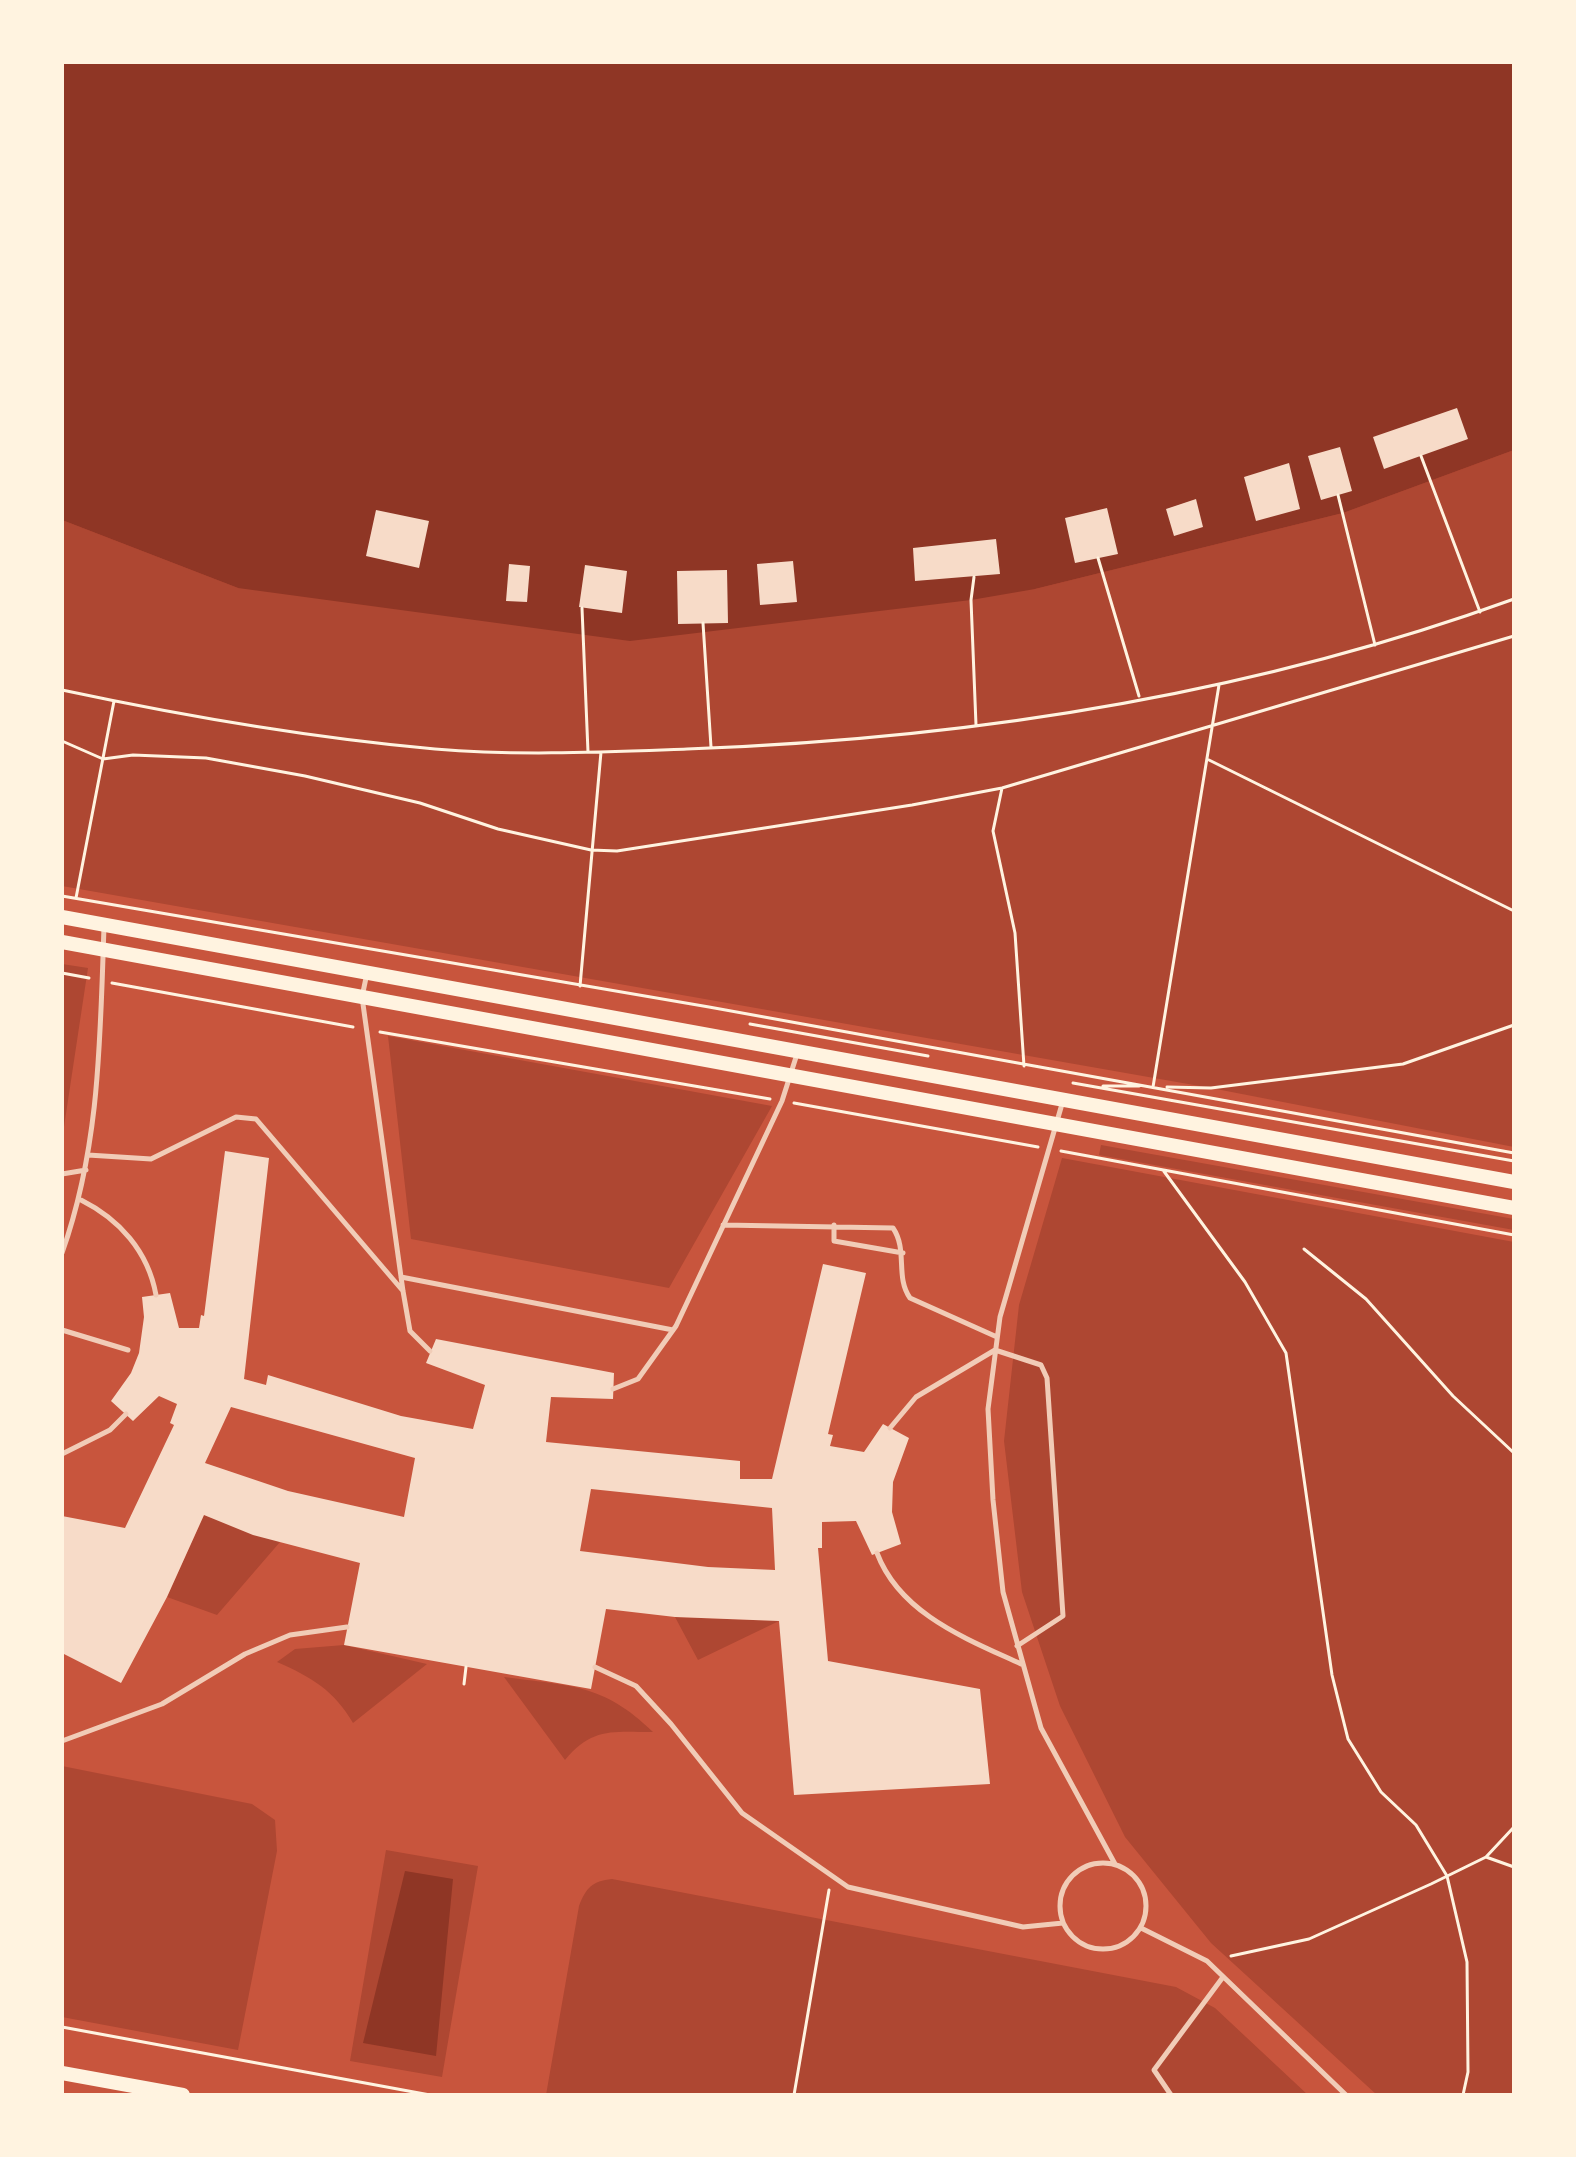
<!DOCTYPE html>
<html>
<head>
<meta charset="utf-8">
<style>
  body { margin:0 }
  #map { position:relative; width:1576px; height:2157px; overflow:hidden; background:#c8553d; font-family:Lato,sans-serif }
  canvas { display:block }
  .frame { position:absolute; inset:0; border:64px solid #fff3e0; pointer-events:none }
</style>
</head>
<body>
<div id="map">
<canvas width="1576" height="2157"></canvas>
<div class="frame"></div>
</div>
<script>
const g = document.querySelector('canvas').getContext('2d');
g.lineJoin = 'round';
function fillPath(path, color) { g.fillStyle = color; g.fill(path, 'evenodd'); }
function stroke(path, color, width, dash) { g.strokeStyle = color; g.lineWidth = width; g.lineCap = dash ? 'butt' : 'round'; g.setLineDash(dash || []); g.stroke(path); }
const green = new Path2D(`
  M 1514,450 L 1514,1147 L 1211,1088 L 62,886 L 62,520 L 238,588 L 1035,589 L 1343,513 Z
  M 62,964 L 88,968 L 62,1140 Z
  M 388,1036 L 772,1106 L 669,1288 L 411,1239 Z
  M 1101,1145 L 1514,1219 L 1514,1230 L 1099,1155 Z
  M 1062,1158 L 1514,1242 L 1514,2095 L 1377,2095 L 1211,1943 L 1125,1837 L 1060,1706 L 1022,1592 L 1004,1441 L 1019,1305 Z
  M 204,1515 L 280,1542 L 217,1615 L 167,1597 Z
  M 675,1617 L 779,1621 L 698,1660 Z
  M 344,1645 L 427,1664 L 353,1723 C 334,1690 311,1677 277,1662 L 295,1649 Z
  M 504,1677 C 569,1686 603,1683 653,1732 C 613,1732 592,1727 565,1760 Z
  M 62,1766 L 252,1804 L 275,1820 L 277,1851 L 238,2050 L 62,2017 Z
  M 386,1850 L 478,1866 L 442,2077 L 350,2061 Z
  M 612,1879 L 1176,1987 L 1215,2008 L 1308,2095 L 546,2095 L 579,1906 C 586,1888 592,1881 612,1879 Z`);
const water = new Path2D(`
  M 62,62 L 1514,62 L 1514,450 L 1343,513 L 1035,589 L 971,600 L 630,641 L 238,588 L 62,520 Z
  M 405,1871 L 453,1879 L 436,2056 L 363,2043 Z`);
const building = new Path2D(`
  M 1457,408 L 1468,439 L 1384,469 L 1373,437 Z
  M 1340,447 L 1352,491 L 1321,500 L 1308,456 Z
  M 1289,463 L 1300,509 L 1256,521 L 1244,477 Z
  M 1196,499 L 1203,527 L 1174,536 L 1166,509 Z
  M 1107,508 L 1118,554 L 1075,563 L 1065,518 Z
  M 376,510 L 429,521 L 419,568 L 366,556 Z
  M 996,539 L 1000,574 L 915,581 L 913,548 Z
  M 793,561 L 797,602 L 760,605 L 757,564 Z
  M 509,564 L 530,566 L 527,602 L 506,601 Z
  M 585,565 L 627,571 L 622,613 L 579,607 Z
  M 727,570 L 728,623 L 678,624 L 677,571 Z
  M 225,1151 L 269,1158 L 244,1379 L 266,1385 L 268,1375 L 401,1416 L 473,1429 L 485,1385 L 426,1363 L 436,1339 L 614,1373 L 613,1399 L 551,1397 L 546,1442 L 740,1461 L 740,1479 L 772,1479 L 823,1264 L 866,1273 L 828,1434 L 833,1435 L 830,1446 L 864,1452 L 883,1424 L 909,1438 L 893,1482 L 892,1512 L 901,1544 L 872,1555 L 856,1521 L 822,1522 L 822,1548 L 818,1548 L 828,1661 L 980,1689 L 990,1784 L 794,1795 L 779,1621 L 675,1617 L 606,1609 L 591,1689 L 344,1645 L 360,1563 L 253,1535 L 204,1515 L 167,1597 L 121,1683 L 62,1653 L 62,1516 L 125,1528 L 174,1425 L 170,1423 L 177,1404 L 159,1396 L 133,1421 L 111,1401 L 131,1373 L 139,1353 L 144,1317 L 142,1297 L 170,1293 L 179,1328 L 199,1328 L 201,1315 L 204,1316 ZM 231,1407 L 415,1458 L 404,1517 L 288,1491 L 205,1463 ZM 591,1489 L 772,1508 L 775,1570 L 708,1567 L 580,1551 Z`);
const path = new Path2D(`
  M 1421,456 L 1480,612
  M 1338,495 L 1375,645
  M 1098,558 L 1139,696
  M 974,577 L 971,600 L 976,725
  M 582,608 L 588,752
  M 703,623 L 711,747
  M 62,690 C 184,716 311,738 435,749 C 518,756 604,752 687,749 C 967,739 1250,695 1514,599
  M 62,741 L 103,759 L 133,755 L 206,758 L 305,776 L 420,803 L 498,829 L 591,850 L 617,851 L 912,805 L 1002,788 L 1514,636
  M 1209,760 L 1514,911
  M 1002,788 L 993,831 L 1015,933 L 1024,1066
  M 62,896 L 709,1007 L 1514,1153
  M 76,898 L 114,701
  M 62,973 L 89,978
  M 112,983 L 353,1027
  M 580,986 L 601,752
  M 750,1024 L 928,1056
  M 380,1032 L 770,1099
  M 1073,1083 L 1514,1161
  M 1103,1086 L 1139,1086
  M 1153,1087 L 1219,685
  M 1167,1087 L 1211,1088 L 1403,1064 L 1514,1025
  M 794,1103 L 1038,1147
  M 1061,1151 L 1514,1235
  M 1163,1170 L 1245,1282 L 1286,1353 L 1332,1675 L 1348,1739 L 1381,1792 L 1416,1825 L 1447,1876 L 1467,1962 L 1468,2072 L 1463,2095
  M 1304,1249 L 1366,1299 L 1453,1396 L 1514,1453
  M 464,1684 L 466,1667
  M 1486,1857 L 1514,1867
  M 1231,1956 L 1309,1939 L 1431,1884 L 1486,1857 L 1514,1827
  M 62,2027 L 430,2095
  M 794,2095 L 829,1890`);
const service = new Path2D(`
  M 367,973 L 362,997 L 403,1291 L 410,1331 L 430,1351
  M 1062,1104 L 1000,1317 L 988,1409 L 993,1500 L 1003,1592 L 1041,1728 L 1115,1864
  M 88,1155 L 151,1159 L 236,1117 L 256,1119 L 403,1291
  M 62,1174 L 86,1170
  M 81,1200 C 119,1219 148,1251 156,1295
  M 723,1225 L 893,1228 C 908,1250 895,1277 910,1298 L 997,1337
  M 834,1225 L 834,1241 L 903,1253
  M 62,1253 C 100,1146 100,1040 104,927
  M 401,1277 L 673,1330
  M 62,1330 L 128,1350
  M 613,1389 L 638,1379 L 676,1326 L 782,1101 L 797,1054
  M 890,1428 L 916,1397 L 995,1350 L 1041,1365 L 1047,1378 L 1063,1616 L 1017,1646
  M 62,1454 L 110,1430 L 126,1414
  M 877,1553 C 900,1614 967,1639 1021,1664
  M 595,1667 L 636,1686 L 671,1724 L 742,1813 L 848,1887 L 1023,1927 L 1063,1923
  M 62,1741 L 162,1704 L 245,1654 L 290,1635 L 347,1627
  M1060 1906a43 43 0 1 1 86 0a43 43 0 1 1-86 0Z
  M 1141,1928 L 1207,1961 L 1346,2095
  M 1171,2095 L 1154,2070 L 1223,1977`);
const secondary = new Path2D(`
  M 62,917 L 1514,1182
  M 62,942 L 1514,1208
  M 62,2073 L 183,2095`);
fillPath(green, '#ae4732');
fillPath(water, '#8f3625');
fillPath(building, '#f7dbc8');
stroke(path, '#fff3e0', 3);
stroke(service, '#f1ccb7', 5);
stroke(secondary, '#fff3e0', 14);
</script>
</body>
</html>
